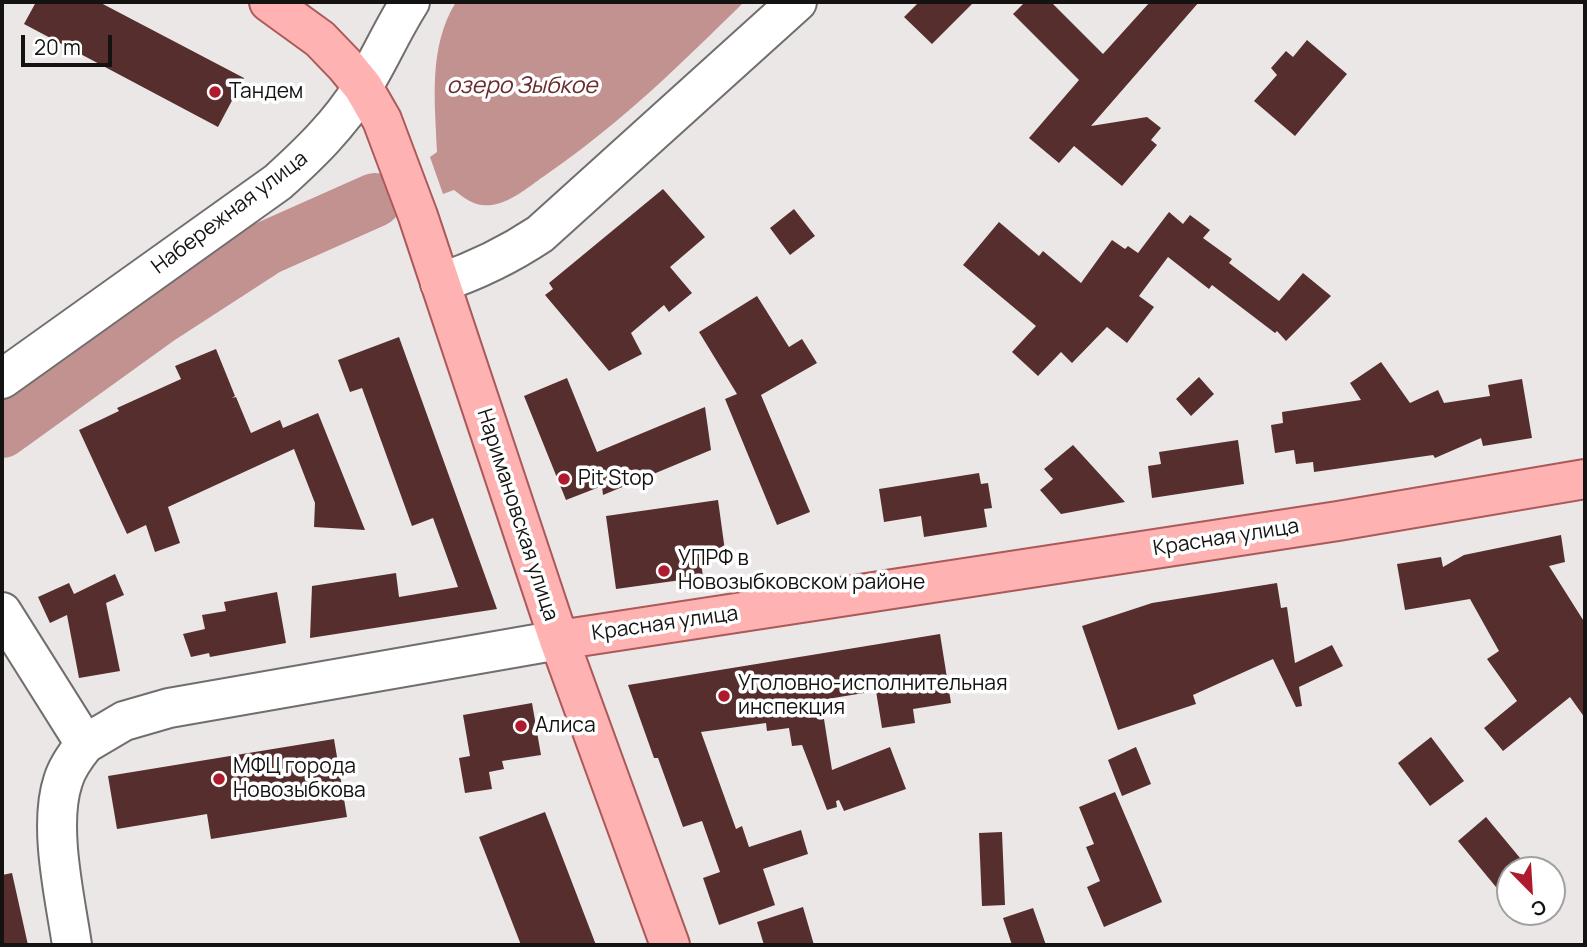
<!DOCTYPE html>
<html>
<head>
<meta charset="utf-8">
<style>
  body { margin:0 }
  #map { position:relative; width:1587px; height:947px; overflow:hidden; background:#ebe7e7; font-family:Manrope,sans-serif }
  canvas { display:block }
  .frame { position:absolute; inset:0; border:4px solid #141312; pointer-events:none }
  .north { position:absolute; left:1496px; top:856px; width:70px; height:70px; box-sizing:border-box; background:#fff; border:2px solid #a1a1a0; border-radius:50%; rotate:156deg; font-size:19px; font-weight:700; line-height:28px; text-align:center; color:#141312 }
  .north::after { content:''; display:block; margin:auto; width:24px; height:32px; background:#af1b2e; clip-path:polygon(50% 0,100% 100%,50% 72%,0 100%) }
  .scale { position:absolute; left:21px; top:35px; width:91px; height:32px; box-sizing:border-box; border:4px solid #141312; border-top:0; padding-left:9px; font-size:21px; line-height:24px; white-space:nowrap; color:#141312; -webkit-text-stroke:5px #fff; paint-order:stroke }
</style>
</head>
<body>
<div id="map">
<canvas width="1587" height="947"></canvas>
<div class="frame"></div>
<div class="north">С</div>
<div class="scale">20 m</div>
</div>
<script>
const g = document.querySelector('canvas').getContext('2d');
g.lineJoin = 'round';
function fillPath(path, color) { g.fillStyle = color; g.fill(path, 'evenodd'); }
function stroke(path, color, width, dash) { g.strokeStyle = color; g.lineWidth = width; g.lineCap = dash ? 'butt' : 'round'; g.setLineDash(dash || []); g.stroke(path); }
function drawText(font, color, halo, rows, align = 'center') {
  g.font = font + ' Manrope,sans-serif'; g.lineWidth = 7; g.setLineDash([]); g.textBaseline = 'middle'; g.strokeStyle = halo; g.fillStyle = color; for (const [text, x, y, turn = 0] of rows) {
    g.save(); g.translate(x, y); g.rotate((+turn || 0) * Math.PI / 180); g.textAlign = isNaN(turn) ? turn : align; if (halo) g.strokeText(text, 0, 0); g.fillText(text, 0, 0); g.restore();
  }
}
const water = new Path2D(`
  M 456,2 L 744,2 C 682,63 620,124 547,174 C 531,185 512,202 492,205 C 475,207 467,200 454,190 L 443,194 L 430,157 L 437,152 C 435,101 428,47 456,2 Z`);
const river = new Path2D(`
  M 2,431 L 159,318 L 267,248 L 375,200`);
const building = new Path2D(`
  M 36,2 L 99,2 L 244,78 L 218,127 L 24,24 Z
  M 919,2 L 974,2 L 932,44 L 904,17 Z
  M 1025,2 L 1051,2 L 1103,54 L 1150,2 L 1199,2 L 1091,126 L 1147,117 L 1161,128 L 1151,140 L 1157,145 L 1122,186 L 1074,146 L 1059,163 L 1029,138 L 1079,80 L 1013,14 Z
  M 1307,40 L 1347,74 L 1295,136 L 1254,101 L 1277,75 L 1271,68 L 1286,51 L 1293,57 Z
  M 663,189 L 705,237 L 670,267 L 692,293 L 669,312 L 664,305 L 631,333 L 642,354 L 609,371 L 545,295 L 553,289 L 549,283 Z
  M 794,209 L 815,236 L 790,255 L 770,228 Z
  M 1169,212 L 1183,224 L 1190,215 L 1210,230 L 1203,238 L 1232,259 L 1229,263 L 1279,301 L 1303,273 L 1331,296 L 1286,341 L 1277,331 L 1275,333 L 1212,285 L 1209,289 L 1168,257 L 1139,296 L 1154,307 L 1127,343 L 1107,327 L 1072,363 L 1061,352 L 1038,376 L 1012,352 L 1036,326 L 963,265 L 999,222 L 1039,256 L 1043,251 L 1081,283 L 1112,240 L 1125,249 L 1128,246 L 1138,253 Z
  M 757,296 L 789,347 L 802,339 L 817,363 L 761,395 L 810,512 L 777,525 L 725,399 L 737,394 L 699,332 Z
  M 399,337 L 497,609 L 310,638 L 312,586 L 396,573 L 399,597 L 458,587 L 433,518 L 412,526 L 362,388 L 350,392 L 338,360 Z
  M 216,349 L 235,396 L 232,398 L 236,397 L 251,433 L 280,420 L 283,428 L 318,413 L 365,530 L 314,527 L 315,503 L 294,449 L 168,507 L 180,543 L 155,552 L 146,525 L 127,534 L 79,430 L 119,411 L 117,408 L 181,379 L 175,366 Z
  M 1381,362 L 1410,403 L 1438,390 L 1444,403 L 1490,396 L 1488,385 L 1522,379 L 1532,438 L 1483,446 L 1481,438 L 1435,458 L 1433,455 L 1314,472 L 1313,462 L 1296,464 L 1294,450 L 1275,453 L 1271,425 L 1283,423 L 1282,412 L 1361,400 L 1350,383 Z
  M 1199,377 L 1214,394 L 1191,416 L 1176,399 Z
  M 567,378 L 597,452 L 705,407 L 711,450 L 603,495 L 602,486 L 566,500 L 524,396 Z
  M 1238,440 L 1244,484 L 1152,498 L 1148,466 L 1161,464 L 1159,452 Z
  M 1073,445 L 1125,502 L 1061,514 L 1040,490 L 1053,479 L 1044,469 Z
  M 979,473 L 981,484 L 988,483 L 992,508 L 984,509 L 987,527 L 924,537 L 921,516 L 884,522 L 879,489 Z
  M 718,500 L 726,558 L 701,562 L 703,577 L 616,589 L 606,516 Z
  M 1561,535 L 1565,562 L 1549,566 L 1585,623 L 1585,718 L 1570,697 L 1503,751 L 1484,728 L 1517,701 L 1487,659 L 1499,651 L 1470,599 L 1405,610 L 1397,564 L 1441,557 L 1443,567 L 1464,555 Z
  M 115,574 L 124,595 L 106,603 L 120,671 L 79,678 L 67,615 L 50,623 L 38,597 L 69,583 L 74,594 Z
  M 1277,583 L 1281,608 L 1287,607 L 1295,663 L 1332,645 L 1343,666 L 1299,687 L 1302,706 L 1296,707 L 1273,659 L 1193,695 L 1196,704 L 1118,730 L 1082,626 L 1152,603 Z
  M 277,592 L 286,643 L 210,657 L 209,653 L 191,657 L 183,634 L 205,629 L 202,615 L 226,611 L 224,602 Z
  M 940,634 L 951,703 L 913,709 L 915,723 L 882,728 L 876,691 L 821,700 L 832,770 L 890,747 L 906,789 L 844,811 L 839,800 L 836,801 L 837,807 L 827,810 L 802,745 L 792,746 L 789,728 L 767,731 L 766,723 L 701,732 L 736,829 L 742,826 L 749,847 L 801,830 L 808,854 L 763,869 L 775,905 L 719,925 L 703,878 L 720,872 L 702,821 L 683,827 L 658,758 L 654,758 L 628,685 Z
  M 532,703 L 541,755 L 502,761 L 504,769 L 489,772 L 492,789 L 465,793 L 459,758 L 470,756 L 463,715 Z
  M 1431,737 L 1464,781 L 1430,806 L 1398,763 Z
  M 334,739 L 347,817 L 211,839 L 207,814 L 117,829 L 108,776 Z
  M 1136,747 L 1151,784 L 1122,796 L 1108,760 Z
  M 1115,792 L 1162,902 L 1104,927 L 1087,887 L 1100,881 L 1086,847 L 1094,844 L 1079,807 Z
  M 545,812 L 596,945 L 521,945 L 479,837 Z
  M 1486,817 L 1530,870 L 1510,870 L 1510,904 L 1458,841 Z
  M 1002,832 L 1005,905 L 982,906 L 979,833 Z
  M 12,873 L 28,945 L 2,945 L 2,875 Z
  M 803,907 L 814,945 L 764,945 L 757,922 Z
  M 1033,908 L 1046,945 L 1012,945 L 1003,918 Z`);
const minor = new Path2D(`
  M 440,283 C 478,270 507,256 540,234 L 797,2
  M 2,379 L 278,182 C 310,153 339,125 362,88 C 379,61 392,30 410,2
  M 2,612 L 85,744 C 76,755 67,767 63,781 C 48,826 65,898 72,945
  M 85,744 L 124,721 L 169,708 L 559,640`);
const major = new Path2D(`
  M 269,2 L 320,39 L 345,65 L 363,87 L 382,120 L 418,216 L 559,640 L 670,945
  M 559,640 L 1338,521 L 1585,479`);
const markers = [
  [215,92,7,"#af1b2e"],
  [564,479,7,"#af1b2e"],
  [664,571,7,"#af1b2e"],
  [724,696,7,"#af1b2e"],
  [521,726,7,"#af1b2e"],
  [219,779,7,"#af1b2e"]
];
const poiNames = [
  ["Тандем",229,92],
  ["Pit Stop",578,479],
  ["УПРФ в",678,559],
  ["Новозыбковском районе",678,583],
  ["Уголовно-исполнительная",738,684],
  ["инспекция",738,708],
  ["Алиса",535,726],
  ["МФЦ города",233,767],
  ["Новозыбкова",233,791]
];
const streetNames = [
  ["Набережная улица",230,213,-37],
  ["Наримановская улица",517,515,72],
  ["Красная улица",1226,538,-9],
  ["Красная улица",665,624,-8]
];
const waterNames = [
  ["озеро Зыбкое",522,87]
];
fillPath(water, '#c29290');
stroke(river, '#c29290', 54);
fillPath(building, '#562e2e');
stroke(minor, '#716e6e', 42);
stroke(major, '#ac5959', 42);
stroke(minor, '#fff', 38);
stroke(major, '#feb2b2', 38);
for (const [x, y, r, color] of markers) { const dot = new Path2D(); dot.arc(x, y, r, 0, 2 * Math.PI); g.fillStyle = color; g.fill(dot); stroke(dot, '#fff', 2.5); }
drawText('21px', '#141312', '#fff', poiNames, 'left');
drawText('21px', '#141312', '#fff', streetNames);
drawText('italic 23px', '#692b2c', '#fff', waterNames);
</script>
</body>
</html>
